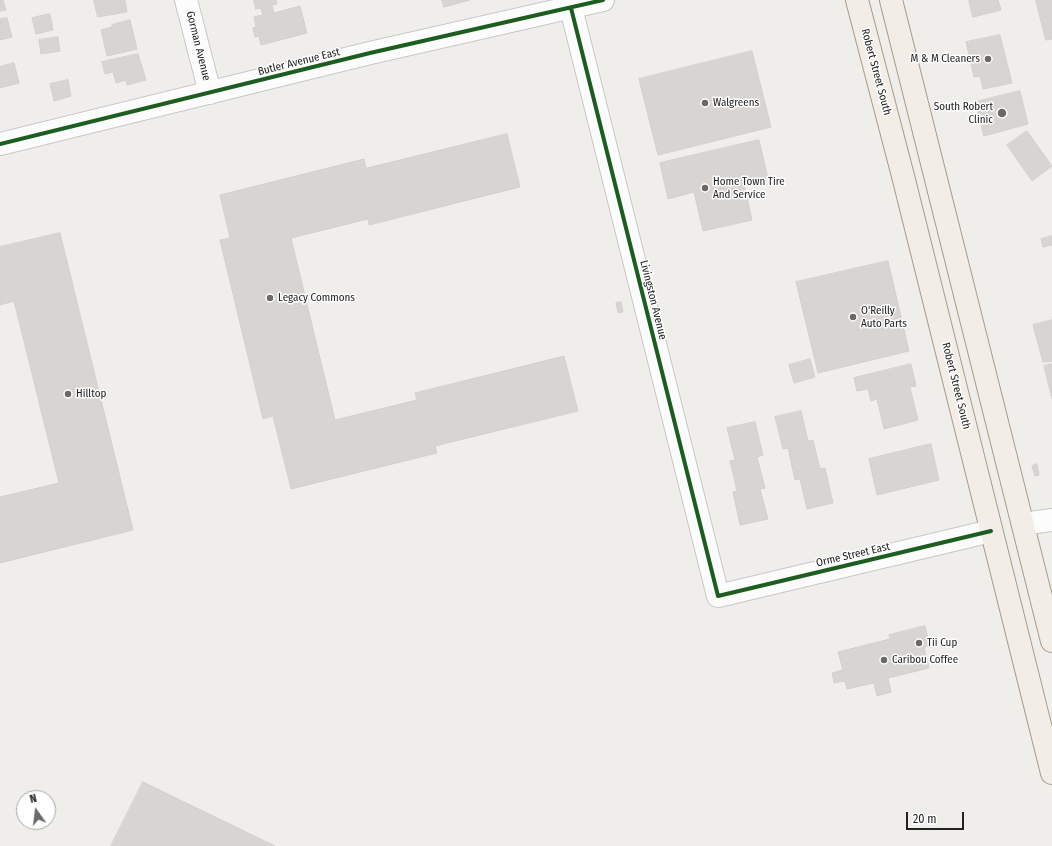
<!DOCTYPE html>
<html>
<head>
<meta charset="utf-8">
<style>
  body { margin:0 }
  #map { position:relative; width:1052px; height:846px; overflow:hidden; background:#f0eeeb; font-family:"Fira Sans Condensed",sans-serif }
  canvas { display:block }
  .north { position:absolute; left:16px; top:790px; width:40px; height:40px; box-sizing:border-box; background:#fff; border:1px solid #a7a7a7; border-radius:50%; rotate:346deg; font-size:11px; font-weight:700; line-height:16px; text-align:center; color:#222 }
  .north::after { content:''; display:block; margin:auto; width:14px; height:18px; background:#6a6968; clip-path:polygon(50% 0,100% 100%,50% 72%,0 100%) }
  .scale { position:absolute; left:906px; top:812px; width:58px; height:18px; box-sizing:border-box; border:2px solid #222; border-top:0; padding-left:5px; font-size:12px; line-height:14px; white-space:nowrap; color:#222; -webkit-text-stroke:3px #fff; paint-order:stroke }
</style>
</head>
<body>
<div id="map">
<canvas width="1052" height="846"></canvas>
<div class="north">N</div>
<div class="scale">20 m</div>
</div>
<script>
const g = document.querySelector('canvas').getContext('2d');
g.lineJoin = 'round';
function fillPath(path, color) { g.fillStyle = color; g.fill(path, 'evenodd'); }
function stroke(path, color, width, dash) { g.strokeStyle = color; g.lineWidth = width; g.lineCap = dash ? 'butt' : 'round'; g.setLineDash(dash || []); g.stroke(path); }
function drawText(font, color, halo, rows, align = 'center') {
  g.font = font + ' "Fira Sans Condensed",sans-serif'; g.lineWidth = 3; g.setLineDash([]); g.textBaseline = 'middle'; g.strokeStyle = halo; g.fillStyle = color; for (const [text, x, y, turn = 0] of rows) {
    g.save(); g.translate(x, y); g.rotate((+turn || 0) * Math.PI / 180); g.textAlign = isNaN(turn) ? turn : align; if (halo) g.strokeText(text, 0, 0); g.fillText(text, 0, 0); g.restore();
  }
}
const building = new Path2D(`
  M 0,0 L 3,0 L 6,10 L 0,11 Z
  M 94,0 L 125,0 L 127,12 L 98,17 Z
  M 254,0 L 276,0 L 277,4 L 272,5 L 274,13 L 300,6 L 307,33 L 261,45 L 259,36 L 255,37 L 253,28 L 256,27 L 254,17 L 263,15 L 261,8 L 256,9 Z
  M 442,0 L 470,0 L 444,7 Z
  M 969,0 L 998,0 L 1001,10 L 973,17 Z
  M 1036,0 L 1052,0 L 1052,39 L 1046,40 Z
  M 50,14 L 53,30 L 36,34 L 32,18 Z
  M 7,18 L 12,37 L 0,40 L 0,19 Z
  M 130,20 L 137,49 L 107,56 L 101,30 L 112,27 L 112,25 Z
  M 1000,35 L 1012,83 L 983,89 L 980,76 L 974,77 L 966,42 Z
  M 58,37 L 60,51 L 41,54 L 39,40 Z
  M 752,51 L 771,127 L 658,155 L 639,79 Z
  M 138,54 L 146,80 L 127,85 L 126,80 L 116,83 L 113,72 L 105,74 L 102,62 Z
  M 14,63 L 19,83 L 0,88 L 0,67 Z
  M 68,80 L 71,96 L 54,101 L 50,84 Z
  M 1020,91 L 1028,124 L 984,136 L 975,102 Z
  M 1027,131 L 1052,166 L 1032,181 L 1007,145 Z
  M 507,134 L 520,187 L 369,225 L 368,219 L 291,238 L 335,420 L 417,400 L 415,393 L 564,356 L 578,411 L 435,446 L 437,453 L 291,489 L 273,416 L 263,419 L 220,240 L 230,238 L 220,195 L 364,159 L 366,168 Z
  M 759,140 L 768,178 L 744,184 L 752,220 L 703,231 L 694,192 L 668,199 L 660,163 Z
  M 60,233 L 133,530 L 0,563 L 0,497 L 59,483 L 14,301 L 0,305 L 0,247 Z
  M 1052,236 L 1052,245 L 1043,247 L 1041,239 Z
  M 888,261 L 909,351 L 818,373 L 796,282 Z
  M 621,302 L 623,312 L 618,313 L 616,303 Z
  M 1052,320 L 1052,361 L 1043,362 L 1033,325 Z
  M 810,359 L 815,377 L 794,383 L 789,365 Z
  M 911,364 L 916,386 L 910,387 L 918,420 L 884,429 L 877,399 L 871,401 L 868,389 L 857,391 L 854,378 Z
  M 1052,364 L 1052,399 L 1044,366 Z
  M 801,411 L 808,441 L 813,440 L 820,469 L 825,468 L 833,503 L 807,509 L 800,479 L 795,480 L 788,448 L 783,449 L 775,417 Z
  M 755,422 L 763,455 L 757,457 L 765,488 L 760,489 L 768,519 L 740,525 L 733,492 L 737,491 L 730,461 L 735,460 L 727,428 Z
  M 931,444 L 939,480 L 877,495 L 869,459 Z
  M 1037,464 L 1039,475 L 1035,476 L 1032,466 Z
  M 925,626 L 930,646 L 924,647 L 929,668 L 888,678 L 891,692 L 877,696 L 874,683 L 847,689 L 845,681 L 834,683 L 832,673 L 843,670 L 838,652 L 890,639 L 889,635 Z
  M 143,782 L 275,846 L 111,846 Z`);
const minor = new Path2D(`
  M 186,0 L 210,93
  M 571,8 L 718,596 L 991,531
  M 0,144 L 370,53 L 603,0
  M 1023,524 L 1052,520`);
const major = new Path2D(`
  M 857,0 L 903,176 L 1052,773
  M 891,0 L 1052,641`);
const cycleway = new Path2D(`
  M 571,8 L 718,596 L 991,531
  M 0,144 L 370,53 L 603,0`);
const markers = [
  [988,59,4,"#6a6968"],
  [705,103,4,"#6a6968"],
  [1002,113,5,"#6a6968"],
  [705,188,4,"#6a6968"],
  [270,298,4,"#6a6968"],
  [853,317,4,"#6a6968"],
  [68,394,4,"#6a6968"],
  [919,643,4,"#6a6968"],
  [884,660,4,"#6a6968"]
];
const streetNames = [
  ["Gorman Avenue",198,46,76],
  ["Butler Avenue East",299,62,-14],
  ["Robert Street South",876,72,75],
  ["Livingston Avenue",653,300,76],
  ["Robert Street South",956,386,76],
  ["Orme Street East",853,555,-13]
];
const poiNames = [
  ["M & M Cleaners",980,59,"right"],
  ["Walgreens",713,103],
  ["South Robert",993,107,"right"],
  ["Clinic",993,120,"right"],
  ["Home Town Tire",713,182],
  ["And Service",713,195],
  ["Legacy Commons",278,298],
  ["O'Reilly",861,311],
  ["Auto Parts",861,324],
  ["Hilltop",76,394],
  ["Tii Cup",927,643],
  ["Caribou Coffee",892,660]
];
fillPath(building, '#d7d4d2');
stroke(building, '#d3d0cc', 1);
stroke(minor, '#c9c8c7', 24);
stroke(major, '#a79c86', 24);
stroke(minor, '#fdfcfc', 22);
stroke(major, '#f3ede7', 22);
stroke(cycleway, '#1b5e20', 4);
for (const [x, y, r, color] of markers) { const dot = new Path2D(); dot.arc(x, y, r, 0, 2 * Math.PI); g.fillStyle = color; g.fill(dot); stroke(dot, '#fff', 1.5); }
drawText('11px', '#222', '#fff', streetNames);
drawText('11px', '#222', '#fff', poiNames, 'left');
</script>
</body>
</html>
